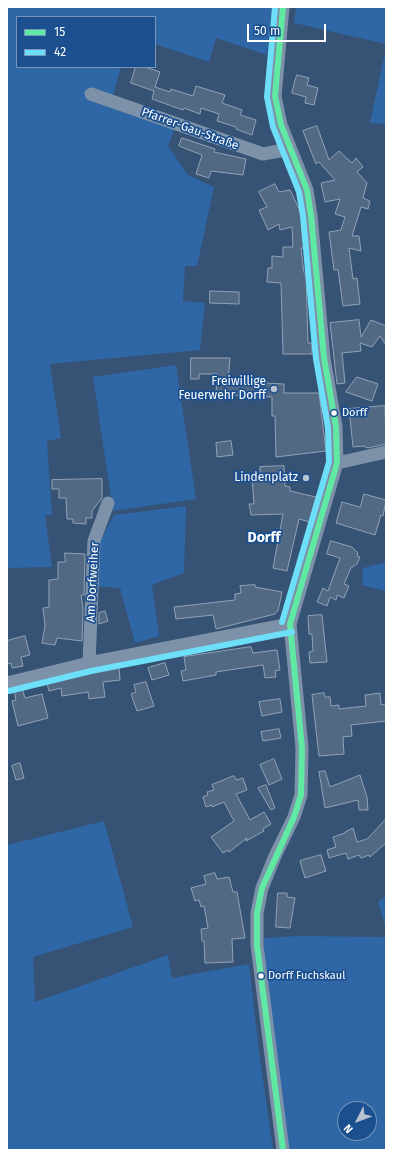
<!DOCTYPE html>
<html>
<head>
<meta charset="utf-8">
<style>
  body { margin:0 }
  #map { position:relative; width:393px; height:1157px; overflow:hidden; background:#365274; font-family:"Fira Sans",sans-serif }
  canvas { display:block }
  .frame { position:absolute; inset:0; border:8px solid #fff; pointer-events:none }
  .legend { position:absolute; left:16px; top:16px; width:140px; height:52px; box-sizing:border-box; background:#1b4f8f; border:1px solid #7695bc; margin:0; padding:5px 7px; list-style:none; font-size:12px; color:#fff }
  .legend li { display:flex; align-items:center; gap:8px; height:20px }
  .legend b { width:20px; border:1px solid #7695bc }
  .north { position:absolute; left:337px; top:1101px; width:40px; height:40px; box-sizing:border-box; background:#1b4f8f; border:1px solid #7695bc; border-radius:50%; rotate:228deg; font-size:11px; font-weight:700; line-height:16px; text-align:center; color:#fff }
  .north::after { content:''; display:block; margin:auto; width:14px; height:18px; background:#b9c2ce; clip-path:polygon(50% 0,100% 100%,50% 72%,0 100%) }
  .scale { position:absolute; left:247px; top:24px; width:79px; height:18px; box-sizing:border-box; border:2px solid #fff; border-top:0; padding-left:5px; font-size:12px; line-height:14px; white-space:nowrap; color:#fff; -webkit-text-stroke:3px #1b4f8f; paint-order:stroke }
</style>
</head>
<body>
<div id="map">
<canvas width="393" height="1157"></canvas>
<div class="frame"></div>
<ul class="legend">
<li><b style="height:5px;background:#60e9a3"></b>15</li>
<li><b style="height:5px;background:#6ddff8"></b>42</li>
</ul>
<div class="north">N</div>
<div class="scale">50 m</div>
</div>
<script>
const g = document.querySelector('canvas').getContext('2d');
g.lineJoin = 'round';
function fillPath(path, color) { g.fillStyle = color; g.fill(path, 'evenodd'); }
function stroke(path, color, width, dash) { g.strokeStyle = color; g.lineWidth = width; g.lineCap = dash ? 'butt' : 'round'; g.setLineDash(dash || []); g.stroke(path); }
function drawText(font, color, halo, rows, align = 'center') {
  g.font = font + ' "Fira Sans",sans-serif'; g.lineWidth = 3.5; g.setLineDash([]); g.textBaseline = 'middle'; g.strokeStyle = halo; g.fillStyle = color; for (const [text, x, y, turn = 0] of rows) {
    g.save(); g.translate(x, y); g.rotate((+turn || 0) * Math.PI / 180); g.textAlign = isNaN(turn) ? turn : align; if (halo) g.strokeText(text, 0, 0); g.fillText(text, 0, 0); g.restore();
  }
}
const green = new Path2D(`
  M 7,7 L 272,7 L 267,55 L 216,38 L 209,62 L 155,44 L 155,17 L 17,17 L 17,67 L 121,67 L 110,106 L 175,128 L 168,146 L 188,175 L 214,187 L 197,266 L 185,266 L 183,301 L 205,303 L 200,350 L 50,364 L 61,438 L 47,441 L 52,515 L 45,515 L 52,567 L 7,568 Z
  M 296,7 L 386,7 L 386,44 L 294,23 Z
  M 386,48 L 386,124 L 370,123 Z
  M 176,365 L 196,499 L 113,511 L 93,377 Z
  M 186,506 L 184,573 L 152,585 L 159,636 L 135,643 L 120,588 L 94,586 L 98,545 L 114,515 Z
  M 386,562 L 386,591 L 362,585 L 363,568 Z
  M 104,821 L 133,927 L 33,957 L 35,1002 L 168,955 L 172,978 L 249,964 L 259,1051 L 273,1150 L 7,1150 L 7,845 Z
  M 386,897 L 386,929 L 378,901 Z
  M 298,936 L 386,937 L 386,1150 L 288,1150 L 288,1139 L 264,961 L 264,938 ZM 345,1109 L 369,1109 L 369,1133 L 345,1133 Z`);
const building = new Path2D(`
  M 136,67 L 145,67 L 160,72 L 155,87 L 170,92 L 171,89 L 193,96 L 196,86 L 225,95 L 222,103 L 242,110 L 240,115 L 256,120 L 252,135 L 236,129 L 236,127 L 217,121 L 219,114 L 201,108 L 200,114 L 184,108 L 183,110 L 152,99 L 154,91 L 131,83 Z
  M 297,75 L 309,78 L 307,85 L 318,88 L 314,105 L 305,103 L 306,97 L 292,93 Z
  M 317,126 L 329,160 L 339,151 L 352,163 L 356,158 L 363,167 L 357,172 L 367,183 L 363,198 L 370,201 L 368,209 L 361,207 L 352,236 L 359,236 L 361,251 L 349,248 L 353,279 L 357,278 L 360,304 L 343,306 L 338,270 L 334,270 L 329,232 L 341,230 L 345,217 L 335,214 L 340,199 L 325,202 L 321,183 L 335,180 L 319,162 L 316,164 L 303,131 Z
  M 182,138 L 215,149 L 214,152 L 246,159 L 243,175 L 211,171 L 209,178 L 196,174 L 202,155 L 179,146 Z
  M 275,184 L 279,192 L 290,190 L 303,217 L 306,248 L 301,248 L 304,273 L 306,274 L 308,343 L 312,343 L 312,354 L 283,354 L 281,283 L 267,282 L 268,268 L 272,268 L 272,256 L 283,257 L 283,247 L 293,247 L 292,227 L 280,230 L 279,224 L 268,230 L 259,210 L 267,207 L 259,192 Z
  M 210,291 L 239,292 L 239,304 L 210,303 Z
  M 359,320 L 361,337 L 371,320 L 386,326 L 386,345 L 380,336 L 372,347 L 360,343 L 361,351 L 342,353 L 345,383 L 337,384 L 330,323 Z
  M 191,358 L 230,358 L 228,381 L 284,384 L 284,393 L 319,393 L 326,451 L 276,457 L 275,416 L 272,416 L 272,397 L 216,394 L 217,374 L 199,374 L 199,379 L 191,379 Z
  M 357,377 L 378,384 L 372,401 L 346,392 Z
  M 385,406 L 386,444 L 368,448 L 363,446 L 353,447 L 349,409 Z
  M 231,441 L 233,455 L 217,457 L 216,443 Z
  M 284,466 L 285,486 L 290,487 L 290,491 L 316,497 L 310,522 L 299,519 L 287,571 L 273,568 L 283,514 L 251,515 L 249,504 L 254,504 L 252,478 L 260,478 L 260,467 Z
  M 102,479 L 102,498 L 92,511 L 92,518 L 86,518 L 86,524 L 73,523 L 73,519 L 67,519 L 66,498 L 59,498 L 59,489 L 52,489 L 52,480 Z
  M 364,494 L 386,500 L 383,516 L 381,515 L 375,535 L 336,523 L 342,502 L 360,507 Z
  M 331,541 L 352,547 L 358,553 L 357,556 L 360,557 L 357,564 L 351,568 L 344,584 L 349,586 L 344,598 L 337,595 L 336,600 L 330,597 L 327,606 L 317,602 L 323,588 L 328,591 L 340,558 L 327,554 Z
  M 65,553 L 85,554 L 84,595 L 81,595 L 83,608 L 82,641 L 57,638 L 55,645 L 42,643 L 45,626 L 43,608 L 49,607 L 49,580 L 58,579 L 58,562 L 65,562 Z
  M 255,585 L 255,587 L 282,592 L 278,611 L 275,614 L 216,629 L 213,615 L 176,619 L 174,607 L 235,600 L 235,594 L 241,593 L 240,586 Z
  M 105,611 L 108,621 L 99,624 L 99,613 Z
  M 322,615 L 327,662 L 310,663 L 309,652 L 313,651 L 312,634 L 309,634 L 308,616 Z
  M 25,636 L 30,655 L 21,657 L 23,666 L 12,668 L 11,663 L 7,664 L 7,641 Z
  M 251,647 L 253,653 L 277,650 L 280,670 L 275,671 L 276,677 L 265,678 L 263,665 L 216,672 L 216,675 L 183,681 L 181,671 L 186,670 L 184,657 Z
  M 165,663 L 169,675 L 152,680 L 148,668 Z
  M 119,668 L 120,680 L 103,682 L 105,697 L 89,699 L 88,692 L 62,696 L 61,688 L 49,691 L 47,683 L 60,680 L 59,678 Z
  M 146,682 L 154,706 L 137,711 L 131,694 L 136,692 L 134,685 Z
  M 22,688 L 25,698 L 42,694 L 48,718 L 18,726 L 12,701 L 16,700 L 14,690 Z
  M 324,693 L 325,697 L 330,697 L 331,706 L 339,705 L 339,709 L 366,706 L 365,695 L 380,693 L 381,705 L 386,704 L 386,721 L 351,725 L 352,736 L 343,737 L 344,754 L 319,756 L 312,695 Z
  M 280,699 L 282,712 L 262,716 L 259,702 Z
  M 279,729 L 281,738 L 263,741 L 261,732 Z
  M 274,759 L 282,779 L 269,785 L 260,765 Z
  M 20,763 L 24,778 L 16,780 L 12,766 Z
  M 325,771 L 330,787 L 360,775 L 367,797 L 368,810 L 359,810 L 358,800 L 325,808 L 319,772 Z
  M 234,776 L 236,780 L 243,778 L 247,790 L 236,794 L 250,820 L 264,812 L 271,824 L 263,829 L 264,831 L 246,841 L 247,838 L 229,852 L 228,850 L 223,853 L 211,837 L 234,821 L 224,802 L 212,807 L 212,805 L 206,807 L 203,797 L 208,795 L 207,792 L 214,790 L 212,785 Z
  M 266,785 L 275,808 L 271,810 L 258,788 Z
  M 386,819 L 386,843 L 370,857 L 369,855 L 361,858 L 359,855 L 348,859 L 346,853 L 329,858 L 327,850 L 336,847 L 333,837 L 345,833 L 345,832 L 353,828 L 357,842 L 367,839 Z
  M 321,855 L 326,871 L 305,878 L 300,861 Z
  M 215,873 L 217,879 L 229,877 L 233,892 L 237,892 L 245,938 L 232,939 L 233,962 L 205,963 L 204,941 L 202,941 L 201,929 L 208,928 L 204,906 L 201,907 L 199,900 L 195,901 L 191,888 L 206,884 L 204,876 Z
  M 278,893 L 287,893 L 287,897 L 295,898 L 290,928 L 276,927 Z`);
const minor = new Path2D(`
  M 283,7 L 275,96 L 281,125 L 307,190 L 311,215 L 324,358 L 336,427 L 337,463 L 290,624 L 302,748 L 301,795 L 294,817 L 275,856 L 262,888 L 257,913 L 257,945 L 283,1150
  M 91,94 L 263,154 L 290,149
  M 337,463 L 386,452
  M 89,663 L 94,541 L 108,503
  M 7,683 L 89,663 L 290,624`);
const bus1 = new Path2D(`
  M 283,7 L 275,96 L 281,125 L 307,190 L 311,215 L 324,358 L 336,427 L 337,463 L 290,624 L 302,748 L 301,795 L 294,817 L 262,888 L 257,913 L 257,945 L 283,1150`);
const bus2 = new Path2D(`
  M 275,7 L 267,97 L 273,127 L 299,192 L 303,216 L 316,359 L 328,428 L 329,462 L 282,622
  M 9,691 L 91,671 L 292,632`);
const markers = [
  [274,389,4,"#b9c2ce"],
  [334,413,3.5,"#fff"],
  [306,478,4,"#b9c2ce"],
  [261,976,3.5,"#fff"]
];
const busNames = [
  ["Dorff",342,413],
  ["Dorff Fuchskaul",268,976]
];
const streetNames = [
  ["Pfarrer-Gau-Straße",190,129,20],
  ["Am Dorfweiher",93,582,-87]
];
const poiNames = [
  ["Freiwillige",266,382],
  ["Feuerwehr Dorff",266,396],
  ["Lindenplatz",298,478]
];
const quarterNames = [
  ["Dorff",264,538]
];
fillPath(green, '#2f66a5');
fillPath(building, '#526984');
stroke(building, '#92a2b6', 1);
stroke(minor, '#7d92a8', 13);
stroke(bus1, '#60e9a3', 6);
stroke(bus2, '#6ddff8', 6);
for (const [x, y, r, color] of markers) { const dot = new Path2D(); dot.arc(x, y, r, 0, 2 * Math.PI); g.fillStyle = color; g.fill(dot); stroke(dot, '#1b4f8f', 1.5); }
drawText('11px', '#fff', '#1b4f8f', busNames, 'left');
drawText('12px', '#fff', '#1b4f8f', streetNames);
drawText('12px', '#fff', '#1b4f8f', poiNames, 'right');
drawText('bold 14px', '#fff', '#1b4f8f', quarterNames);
</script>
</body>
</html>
